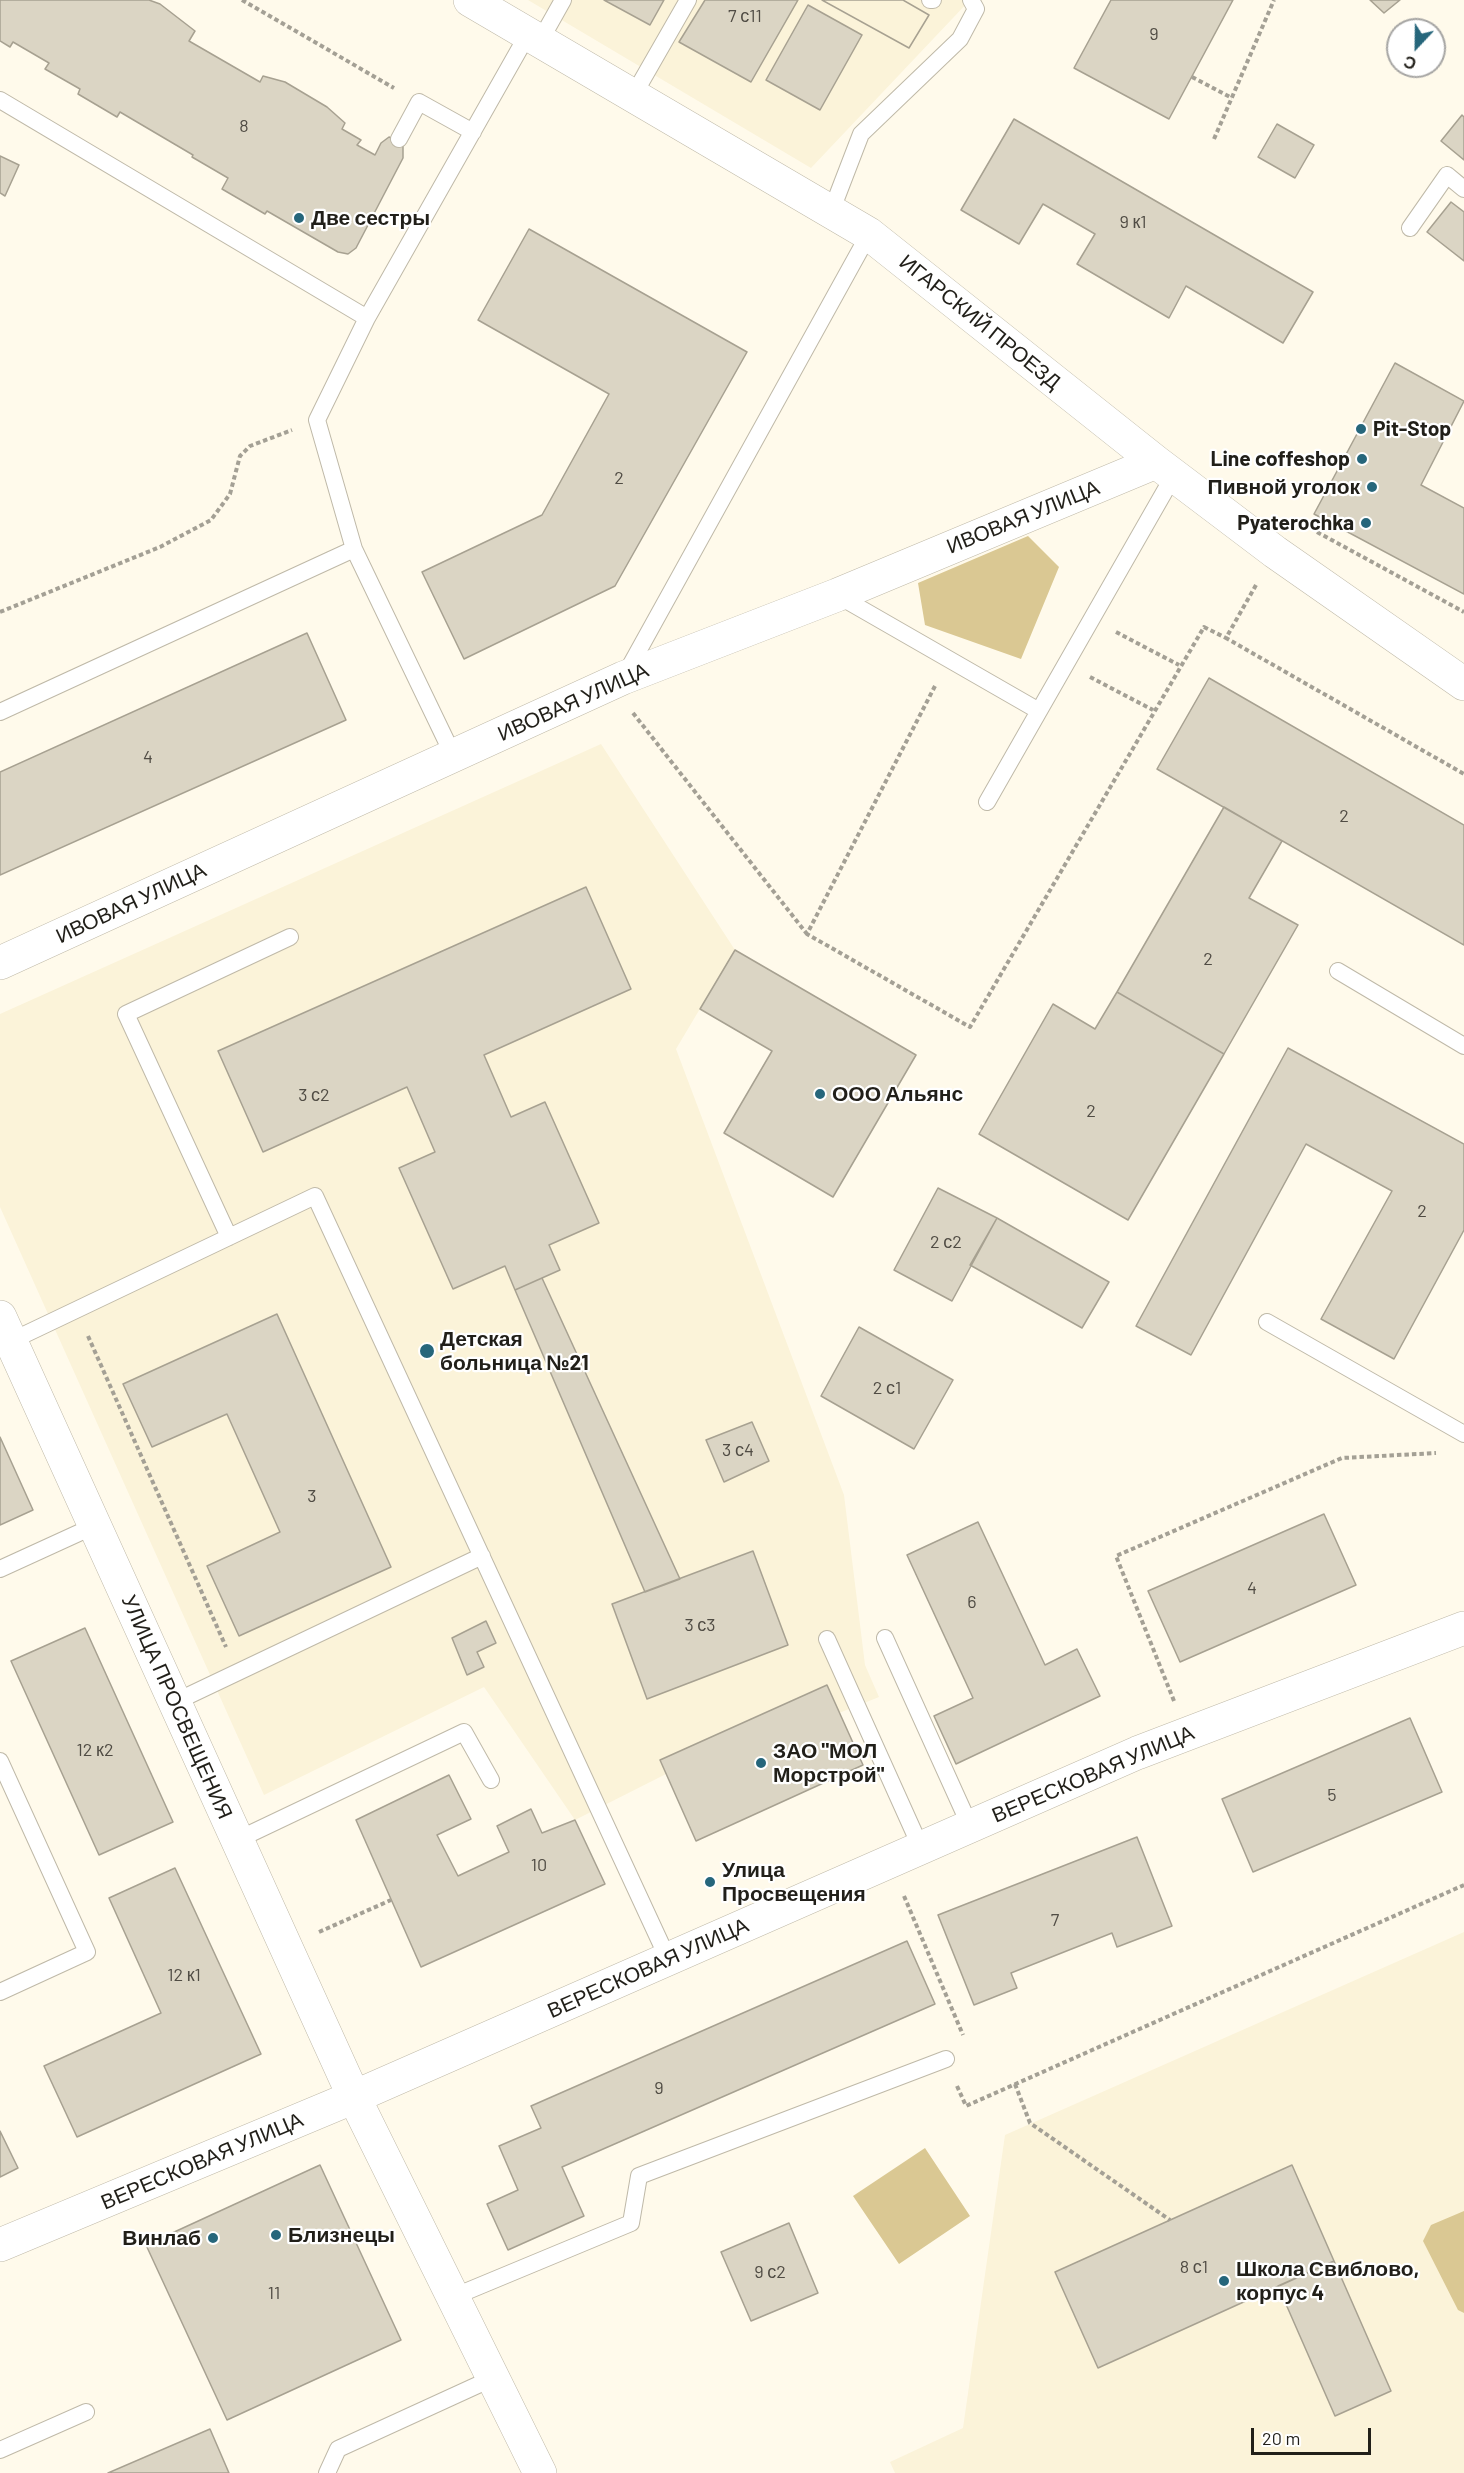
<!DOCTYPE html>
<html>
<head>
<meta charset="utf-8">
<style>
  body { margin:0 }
  #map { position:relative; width:1464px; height:2473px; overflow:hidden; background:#fffaeb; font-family:Barlow,sans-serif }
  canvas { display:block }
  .north { position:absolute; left:1386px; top:18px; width:60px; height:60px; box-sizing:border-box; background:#fff; border:2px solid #a6a5a3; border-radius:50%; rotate:202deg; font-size:16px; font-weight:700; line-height:24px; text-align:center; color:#211f19 }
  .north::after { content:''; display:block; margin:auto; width:21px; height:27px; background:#26667b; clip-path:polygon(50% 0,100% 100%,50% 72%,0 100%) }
  .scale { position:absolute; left:1251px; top:2428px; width:120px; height:27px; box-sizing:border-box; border:3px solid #211f19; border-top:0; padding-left:8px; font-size:18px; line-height:21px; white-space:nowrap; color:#211f19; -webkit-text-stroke:4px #fff; paint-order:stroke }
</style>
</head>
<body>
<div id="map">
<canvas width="1464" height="2473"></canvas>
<div class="north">С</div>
<div class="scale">20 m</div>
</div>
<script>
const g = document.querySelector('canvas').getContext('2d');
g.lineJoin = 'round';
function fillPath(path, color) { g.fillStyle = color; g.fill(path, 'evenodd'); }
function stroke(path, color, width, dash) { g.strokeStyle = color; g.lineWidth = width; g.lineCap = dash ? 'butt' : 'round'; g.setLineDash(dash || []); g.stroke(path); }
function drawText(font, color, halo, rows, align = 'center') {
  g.font = font + ' Barlow,sans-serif'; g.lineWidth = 4.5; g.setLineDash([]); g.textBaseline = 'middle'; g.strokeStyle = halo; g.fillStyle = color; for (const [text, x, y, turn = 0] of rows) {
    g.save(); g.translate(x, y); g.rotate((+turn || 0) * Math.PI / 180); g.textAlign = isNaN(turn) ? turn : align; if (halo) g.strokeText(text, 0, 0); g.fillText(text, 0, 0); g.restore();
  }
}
const built = new Path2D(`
  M 528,0 L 970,0 L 811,168 Z
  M 601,744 L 735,950 L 676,1049 L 844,1495 L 865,1665 L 879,1697 L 839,1713 L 826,1685 L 660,1760 L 666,1774 L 575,1820 L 484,1687 L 264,1795 L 0,1207 L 0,1014 Z
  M 1464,1932 L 1464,2473 L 895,2473 L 890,2462 L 963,2428 L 1005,2135 Z`);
const green = new Path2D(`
  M 1028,536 L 1059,567 L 1021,659 L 925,625 L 918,583 Z
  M 925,2148 L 970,2216 L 899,2264 L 853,2196 Z
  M 1464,2211 L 1464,2313 L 1458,2310 L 1423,2241 L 1431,2225 Z`);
const building = new Path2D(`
  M 0,0 L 149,0 L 160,4 L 195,31 L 189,41 L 260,82 L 263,76 L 285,82 L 327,107 L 345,123 L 342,129 L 361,140 L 357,145 L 375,155 L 381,143 L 389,137 L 403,143 L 403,158 L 356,248 L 348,254 L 338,252 L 267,211 L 265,214 L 222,189 L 228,178 L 192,157 L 193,155 L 120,112 L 117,117 L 78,94 L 80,89 L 45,69 L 49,63 L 13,42 L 10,47 L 0,41 Z
  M 604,0 L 664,0 L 650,25 Z
  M 705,0 L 798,0 L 751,82 L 679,42 Z
  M 822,0 L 903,0 L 929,15 L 909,48 Z
  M 822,0 L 903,0 L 929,15 L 909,48 Z
  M 1111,0 L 1233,0 L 1169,119 L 1074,68 Z
  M 1370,0 L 1400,0 L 1384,13 Z
  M 808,5 L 862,35 L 820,110 L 766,80 Z
  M 1462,115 L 1464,117 L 1464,160 L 1441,141 Z
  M 1014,119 L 1313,292 L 1283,343 L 1186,286 L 1169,318 L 1077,264 L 1095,234 L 1043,204 L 1019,244 L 961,210 Z
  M 1277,124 L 1314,145 L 1295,178 L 1258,157 Z
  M 0,156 L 19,165 L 5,196 L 0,193 Z
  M 1451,202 L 1464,212 L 1464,261 L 1427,232 Z
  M 529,229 L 747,352 L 615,586 L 464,659 L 422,572 L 542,515 L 609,394 L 478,320 Z
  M 1395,363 L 1464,401 L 1421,485 L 1464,508 L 1464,594 L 1314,514 Z
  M 307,633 L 346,720 L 0,875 L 0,772 Z
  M 1209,678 L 1464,825 L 1464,945 L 1157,769 Z
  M 1224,807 L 1282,841 L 1249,898 L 1298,925 L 1224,1054 L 1117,992 Z
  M 586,887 L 631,989 L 484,1055 L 511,1117 L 545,1102 L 599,1223 L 549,1245 L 560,1270 L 515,1290 L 505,1266 L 453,1289 L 399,1168 L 435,1152 L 407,1087 L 263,1152 L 218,1051 Z
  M 735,950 L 916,1055 L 833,1197 L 724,1133 L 772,1051 L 700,1009 Z
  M 1117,992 L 1224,1054 L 1128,1220 L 979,1134 L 1053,1004 L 1095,1029 Z
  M 1288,1048 L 1464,1144 L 1464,1230 L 1394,1359 L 1321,1319 L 1392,1191 L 1306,1144 L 1191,1355 L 1136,1326 Z
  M 938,1188 L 997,1218 L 952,1301 L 894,1270 Z
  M 997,1218 L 1109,1282 L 1082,1328 L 970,1265 Z
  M 542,1278 L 680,1579 L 645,1592 L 515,1290 Z
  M 277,1314 L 391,1567 L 239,1636 L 207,1566 L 280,1532 L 227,1414 L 152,1447 L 123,1384 Z
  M 859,1327 L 953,1380 L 914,1449 L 821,1396 Z
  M 752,1422 L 769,1461 L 724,1482 L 706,1440 Z
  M 0,1437 L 33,1510 L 0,1525 Z
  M 1324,1514 L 1356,1585 L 1180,1662 L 1148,1591 Z
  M 978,1522 L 1045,1665 L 1077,1649 L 1100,1696 L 956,1764 L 934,1716 L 973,1698 L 907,1555 Z
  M 753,1551 L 788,1645 L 647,1699 L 612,1604 Z
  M 486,1621 L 496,1643 L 477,1652 L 484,1667 L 467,1675 L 452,1638 Z
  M 85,1628 L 173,1822 L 99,1855 L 11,1661 Z
  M 827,1685 L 863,1765 L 696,1841 L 660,1760 Z
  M 1410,1718 L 1442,1792 L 1253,1872 L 1222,1799 Z
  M 449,1775 L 471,1819 L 437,1835 L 458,1876 L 509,1852 L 497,1826 L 531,1809 L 542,1833 L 575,1820 L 605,1884 L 421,1967 L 356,1820 Z
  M 1137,1837 L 1172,1926 L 1117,1947 L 1112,1933 L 1011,1973 L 1017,1988 L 974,2005 L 938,1915 Z
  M 175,1868 L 261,2054 L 77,2137 L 44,2066 L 161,2013 L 109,1898 Z
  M 907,1941 L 935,2004 L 562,2167 L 584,2216 L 508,2250 L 487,2204 L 518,2190 L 499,2146 L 541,2128 L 531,2106 Z
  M 0,2131 L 18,2168 L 0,2177 Z
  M 320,2165 L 401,2340 L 227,2420 L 146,2245 Z
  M 1292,2165 L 1334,2261 L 1098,2368 L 1055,2272 Z
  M 789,2223 L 818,2293 L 751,2321 L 721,2252 Z
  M 1334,2261 L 1391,2391 L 1335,2416 L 1278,2286 Z
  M 210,2429 L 229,2473 L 108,2473 Z`);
const path = new Path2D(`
  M 242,0 L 394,88
  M 1192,77 L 1232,98
  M 1214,139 L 1274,0
  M 1317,532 L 1464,612
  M 1256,585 L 1226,638 L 1464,774
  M 0,612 L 160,547 L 211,520 L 230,494 L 240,456 L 250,446 L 292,430
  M 1116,632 L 1179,665
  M 1090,677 L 1153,710
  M 935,686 L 807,934 L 970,1027 L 1204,627 L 1226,638
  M 633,713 L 807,934
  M 88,1336 L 226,1647
  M 1174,1701 L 1116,1556 L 1342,1458 L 1436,1453
  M 904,1896 L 963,2035
  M 319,1932 L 391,1900
  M 1015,2084 L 1030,2123 L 1170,2220
  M 957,2086 L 966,2106 L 1464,1885`);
const lane = new Path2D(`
  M 930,0 L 933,0
  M 540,41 L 563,0
  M 633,96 L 688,0
  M 0,100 L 367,318 L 528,34
  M 399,139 L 419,102 L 473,132
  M 831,212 L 861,134 L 960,39 L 976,9 L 971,0
  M 1410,228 L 1447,175 L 1464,189
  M 354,549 L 317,420 L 367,318
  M 837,595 L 1039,711 L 1174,475
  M 625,675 L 869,234
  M 0,712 L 354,549 L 453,755
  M 987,802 L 1039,711
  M 1338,971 L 1464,1046
  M 229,1237 L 126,1014 L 290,937
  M 1267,1322 L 1464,1434
  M 11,1341 L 315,1196 L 668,1959
  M 0,1569 L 94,1526
  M 885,1638 L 970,1826
  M 827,1639 L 921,1848
  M 175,1702 L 482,1556
  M 0,1761 L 87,1952 L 0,1992
  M 237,1840 L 464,1732 L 491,1780
  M 453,2297 L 631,2223 L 639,2176 L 946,2059
  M 0,2450 L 86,2412
  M 327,2473 L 338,2449 L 493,2378`);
const street = new Path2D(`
  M 470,0 L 869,234 L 1156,462 L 1275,552 L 1464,684
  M 0,963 L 623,678 L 837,595 L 1156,462
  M 0,1317 L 354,2097 L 540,2473
  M 0,2245 L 354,2097 L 1137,1753 L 1464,1628`);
const markers = [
  [299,218,6,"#26667b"],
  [1361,429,6,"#26667b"],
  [1362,459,6,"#26667b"],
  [1372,487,6,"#26667b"],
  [1366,523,6,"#26667b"],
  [820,1094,6,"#26667b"],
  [427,1351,8,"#26667b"],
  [761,1763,6,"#26667b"],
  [710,1882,6,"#26667b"],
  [276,2235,6,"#26667b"],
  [213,2238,6,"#26667b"],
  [1224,2281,6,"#26667b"]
];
const numberNames = [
  ["7 с11",745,16],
  ["9",1154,34],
  ["8",244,126],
  ["9 к1",1133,222],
  ["2",619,478],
  ["4",148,757],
  ["2",1344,816],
  ["2",1208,959],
  ["3 с2",314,1095],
  ["2",1091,1111],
  ["2",1422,1211],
  ["2 с2",946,1242],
  ["2 с1",887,1388],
  ["3 с4",738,1450],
  ["3",312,1496],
  ["4",1252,1588],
  ["6",972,1602],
  ["3 с3",700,1625],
  ["12 к2",95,1750],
  ["5",1332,1795],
  ["10",539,1865],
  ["7",1055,1920],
  ["12 к1",184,1975],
  ["9",659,2088],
  ["8 с1",1194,2267],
  ["9 с2",770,2272],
  ["11",274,2293]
];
const poiNames = [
  ["Две сестры",311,218],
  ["Pit-Stop",1373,429],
  ["Line coffeshop",1350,459,"right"],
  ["Пивной уголок",1360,487,"right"],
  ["Pyaterochka",1354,523,"right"],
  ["ООО Альянс",832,1094],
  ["Детская",440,1339],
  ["больница №21",440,1363],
  ["ЗАО \"МОЛ",773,1751],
  ["Морстрой\"",773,1775],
  ["Улица",722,1870],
  ["Просвещения",722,1894],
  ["Близнецы",288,2235],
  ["Винлаб",201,2238,"right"],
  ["Школа Свиблово,",1236,2269],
  ["корпус 4",1236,2293]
];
const streetNames = [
  ["ИГАРСКИЙ ПРОЕЗД",980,322,39],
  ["ИВОВАЯ УЛИЦА",1023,517,-22],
  ["ИВОВАЯ УЛИЦА",573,702,-24],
  ["ИВОВАЯ УЛИЦА",131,903,-25],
  ["УЛИЦА ПРОСВЕЩЕНИЯ",177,1707,66],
  ["ВЕРЕСКОВАЯ УЛИЦА",1093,1774,-23],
  ["ВЕРЕСКОВАЯ УЛИЦА",648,1968,-24],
  ["ВЕРЕСКОВАЯ УЛИЦА",202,2161,-23]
];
fillPath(built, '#fbf3d9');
fillPath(green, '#dac893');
fillPath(building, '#dbd5c4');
stroke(building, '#a7a191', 1.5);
stroke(lane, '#bfb9a8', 18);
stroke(street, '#bfb9a8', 34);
stroke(path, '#a4a095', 4, [4.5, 3]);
stroke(lane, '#fff', 16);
stroke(street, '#fff', 33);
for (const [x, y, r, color] of markers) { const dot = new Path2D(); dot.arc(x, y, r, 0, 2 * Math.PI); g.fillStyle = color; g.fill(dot); stroke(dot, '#fff', 2); }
drawText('18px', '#504c44', null, numberNames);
drawText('bold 21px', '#211f19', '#fff', poiNames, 'left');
drawText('21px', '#211f19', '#fff', streetNames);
</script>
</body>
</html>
